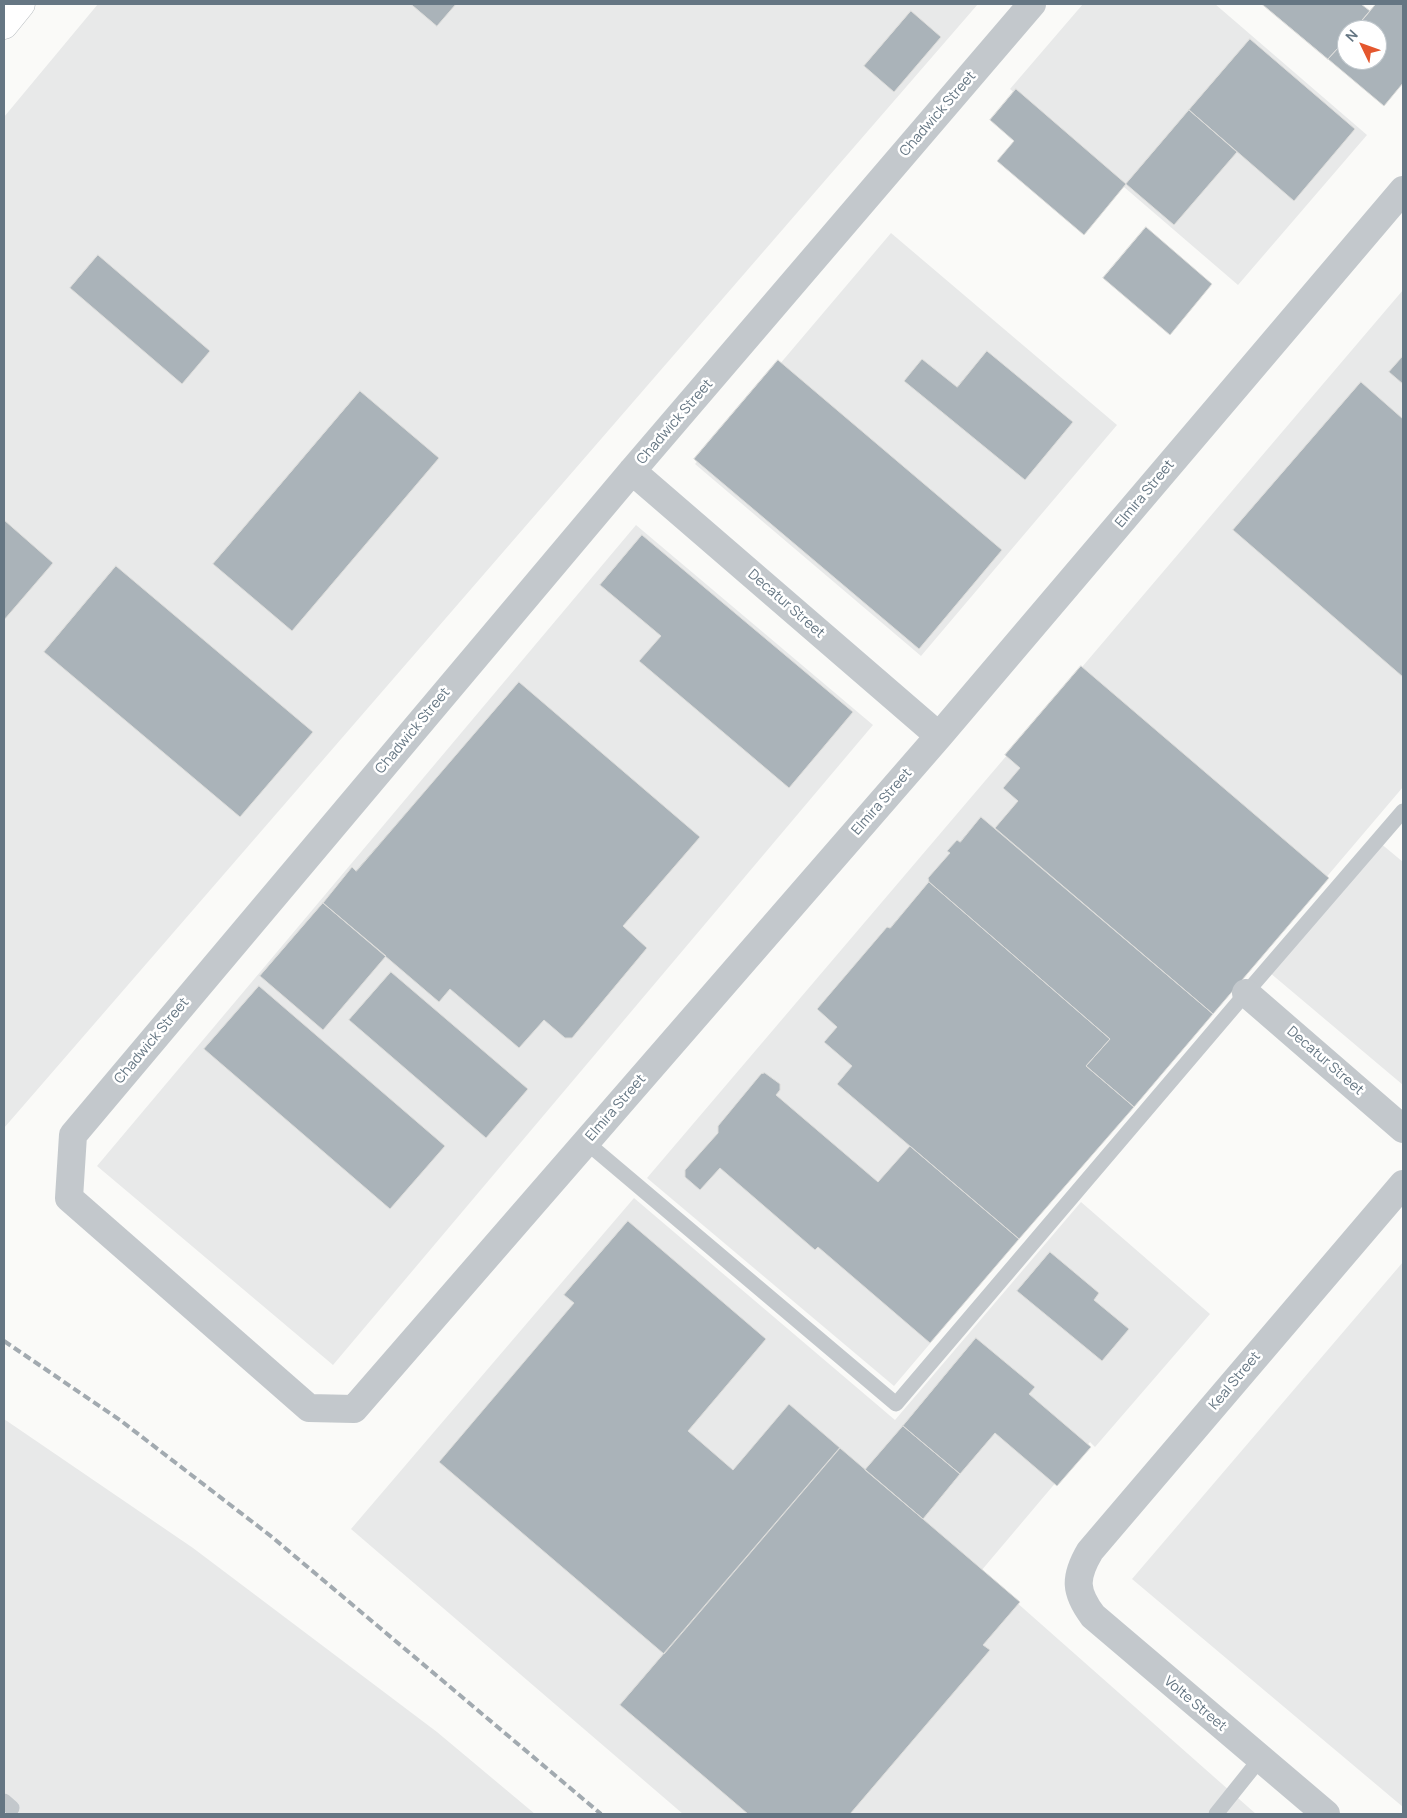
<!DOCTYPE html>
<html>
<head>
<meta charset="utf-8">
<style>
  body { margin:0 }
  #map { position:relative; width:1407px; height:1818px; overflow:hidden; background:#fafaf8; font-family:Manrope,sans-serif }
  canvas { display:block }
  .frame { position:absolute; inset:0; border:5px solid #657683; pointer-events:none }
  .north { position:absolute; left:1337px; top:20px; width:50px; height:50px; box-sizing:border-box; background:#fff; border:1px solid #c1c8cd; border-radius:50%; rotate:312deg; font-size:14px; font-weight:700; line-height:20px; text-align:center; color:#657683 }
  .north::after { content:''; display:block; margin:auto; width:18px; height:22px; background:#e4572e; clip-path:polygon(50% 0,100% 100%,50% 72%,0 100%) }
</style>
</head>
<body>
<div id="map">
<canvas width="1407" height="1818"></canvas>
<div class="frame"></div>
<div class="north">N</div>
</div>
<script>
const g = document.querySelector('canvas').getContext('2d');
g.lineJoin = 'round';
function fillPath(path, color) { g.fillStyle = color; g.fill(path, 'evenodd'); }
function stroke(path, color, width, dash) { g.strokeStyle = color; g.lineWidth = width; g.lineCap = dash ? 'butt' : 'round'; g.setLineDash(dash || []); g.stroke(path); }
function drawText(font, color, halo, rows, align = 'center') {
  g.font = font + ' Manrope,sans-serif'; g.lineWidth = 5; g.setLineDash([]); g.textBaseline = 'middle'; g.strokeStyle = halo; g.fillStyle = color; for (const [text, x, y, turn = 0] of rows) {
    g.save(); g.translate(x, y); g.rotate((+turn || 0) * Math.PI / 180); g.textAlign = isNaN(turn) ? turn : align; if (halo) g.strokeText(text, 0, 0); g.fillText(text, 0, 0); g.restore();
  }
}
const built = new Path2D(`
  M 98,4 L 978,4 L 4,1128 L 4,117 Z
  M 1083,4 L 1215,4 L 1367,135 L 1238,285 L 1010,89 Z
  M 891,233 L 1117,425 L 921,656 L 695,464 Z
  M 1403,290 L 1403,787 L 894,1386 L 647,1178 Z
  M 636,525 L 873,725 L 333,1365 L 97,1166 Z
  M 1379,842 L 1403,862 L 1403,1085 L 1269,972 Z
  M 634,1198 L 895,1420 L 1081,1202 L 1210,1314 L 1095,1447 L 1090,1442 L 981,1571 L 1256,1814 L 683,1814 L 351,1529 Z
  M 1403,1262 L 1403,1807 L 1132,1579 Z
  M 4,1419 L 193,1548 L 437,1732 L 535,1814 L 4,1814 Z`);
const building = new Path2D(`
  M 411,4 L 456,4 L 437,26 Z
  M 1262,4 L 1361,4 L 1370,11 L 1354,30 L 1347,30 L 1347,38 L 1328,59 Z
  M 1376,4 L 1403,4 L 1403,83 L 1384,106 L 1328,59 L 1347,38 L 1347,60 L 1377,60 L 1377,30 L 1354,30 Z
  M 911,11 L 941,37 L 894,92 L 864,66 Z
  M 1250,39 L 1355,129 L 1294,201 L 1189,110 Z
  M 1016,89 L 1126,184 L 1084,235 L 997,161 L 1014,141 L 990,120 Z
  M 1189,110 L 1237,152 L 1174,225 L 1126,184 Z
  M 1146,227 L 1212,284 L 1170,335 L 1103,278 Z
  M 98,255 L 210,351 L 182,384 L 70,288 Z
  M 987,351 L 1073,422 L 1025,480 L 904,381 L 922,359 L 957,387 Z
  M 1403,356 L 1403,384 L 1389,372 Z
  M 778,360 L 1002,550 L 919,649 L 694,459 Z
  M 1361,382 L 1403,419 L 1403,677 L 1233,530 Z
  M 360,391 L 439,458 L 292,631 L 213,564 Z
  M 4,520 L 53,563 L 4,620 Z
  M 642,535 L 853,712 L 789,788 L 639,661 L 661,636 L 600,585 Z
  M 116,566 L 313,732 L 240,817 L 44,652 Z
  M 1081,666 L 1329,878 L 1213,1014 L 995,828 L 1018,801 L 1003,788 L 1020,768 L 1005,755 Z
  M 519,682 L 700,837 L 623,926 L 647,948 L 572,1038 L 565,1038 L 544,1020 L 519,1048 L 450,989 L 439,1002 L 323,903 L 352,867 L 356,871 Z
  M 981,817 L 1213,1014 L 1134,1107 L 1086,1066 L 1110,1039 L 929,882 L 928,878 L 950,853 L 947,851 L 957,840 L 960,842 Z
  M 929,882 L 1110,1039 L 1086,1066 L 1134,1107 L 1019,1239 L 837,1084 L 852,1066 L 824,1042 L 837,1027 L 817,1009 L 887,927 L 890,928 Z
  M 323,903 L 386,956 L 323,1030 L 260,976 Z
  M 391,972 L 528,1089 L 486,1138 L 349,1020 Z
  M 259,986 L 445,1146 L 390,1209 L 204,1049 Z
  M 765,1073 L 780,1084 L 780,1090 L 776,1095 L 878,1182 L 910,1146 L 1019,1239 L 930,1343 L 818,1247 L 815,1250 L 720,1168 L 700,1190 L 685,1177 L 685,1170 L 718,1133 L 718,1126 L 761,1074 Z
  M 628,1221 L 766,1339 L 688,1431 L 733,1470 L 789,1404 L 840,1448 L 664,1654 L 439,1462 L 574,1303 L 564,1295 Z
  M 1050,1252 L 1099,1293 L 1094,1300 L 1129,1329 L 1102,1361 L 1017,1291 Z
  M 976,1338 L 1035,1387 L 1029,1394 L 1091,1447 L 1057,1486 L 995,1433 L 960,1474 L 903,1426 Z
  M 903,1426 L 960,1474 L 923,1519 L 865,1470 Z
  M 840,1448 L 1020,1602 L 983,1645 L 990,1650 L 850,1814 L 748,1814 L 620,1705 Z`);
const service = new Path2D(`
  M 586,1142 L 896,1404 L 1246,993 L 1403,811
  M 4,1801 L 12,1808
  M 1216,1814 L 1260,1759`);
const minor = new Path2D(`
  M 1032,4 L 632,471 L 73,1135 L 69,1198 L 309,1408 L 354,1409 L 939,736 L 1403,190
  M 632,471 L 939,736
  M 1246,993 L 1403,1129
  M 1326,1814 L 1093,1616 C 1075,1592 1074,1578 1090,1551 L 1403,1184`);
const primary = new Path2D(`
  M 4,25 L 21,4`);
const rail = new Path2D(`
  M 4,1341 L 120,1420 L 272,1537 L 601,1814`);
const streetNames = [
  ["Chadwick Street",938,114,-49],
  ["Chadwick Street",675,422,-49],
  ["Elmira Street",1145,494,-50],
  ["Decatur Street",786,604,41],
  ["Chadwick Street",413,731,-50],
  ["Elmira Street",882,802,-49],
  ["Chadwick Street",152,1041,-50],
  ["Decatur Street",1325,1061,41],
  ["Elmira Street",616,1108,-49],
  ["Keal Street",1235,1381,-50],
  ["Volte Street",1195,1704,40]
];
fillPath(built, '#e8e9e9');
fillPath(building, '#aab3b9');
stroke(building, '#dcdcda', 1);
stroke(primary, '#b5babe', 29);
stroke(service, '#c3c8cc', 15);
stroke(minor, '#c3c8cc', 28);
stroke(primary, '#fff', 28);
stroke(rail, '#a2aab0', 4, [8, 4]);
drawText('14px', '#657683', '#fff', streetNames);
</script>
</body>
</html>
